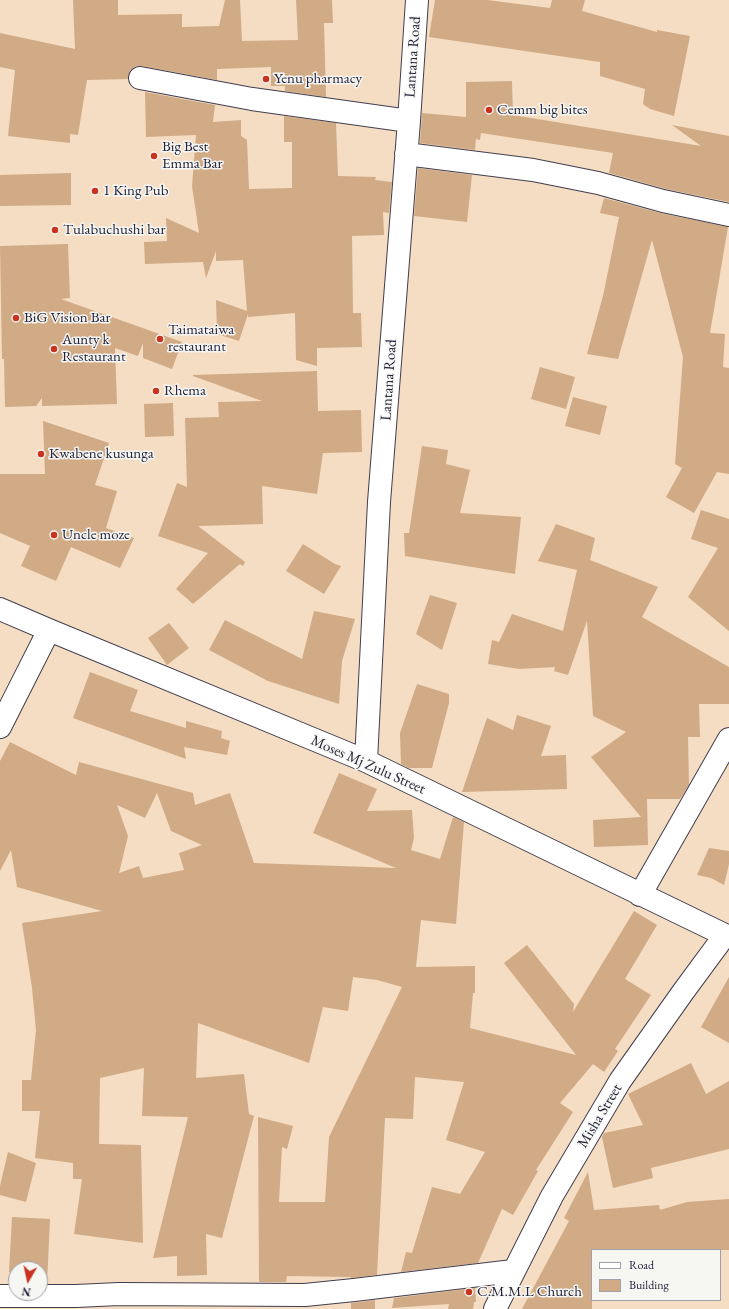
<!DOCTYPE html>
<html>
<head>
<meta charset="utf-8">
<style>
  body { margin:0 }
  #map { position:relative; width:729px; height:1309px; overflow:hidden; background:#f4ddc3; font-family:"EB Garamond",serif }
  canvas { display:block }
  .legend { position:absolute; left:591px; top:1249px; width:130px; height:52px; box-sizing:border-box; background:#f6f6f2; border:1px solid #a1a1a9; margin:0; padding:5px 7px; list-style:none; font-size:12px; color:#22223b }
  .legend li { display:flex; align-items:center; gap:8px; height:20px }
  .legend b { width:20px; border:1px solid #a1a1a9 }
  .north { position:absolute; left:8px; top:1261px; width:40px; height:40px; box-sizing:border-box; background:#f6f6f2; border:1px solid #a1a1a9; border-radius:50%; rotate:189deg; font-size:11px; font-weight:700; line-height:16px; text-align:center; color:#22223b }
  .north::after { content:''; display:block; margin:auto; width:14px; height:18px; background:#c8321e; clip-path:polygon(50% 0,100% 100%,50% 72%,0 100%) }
</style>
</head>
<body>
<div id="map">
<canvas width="729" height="1309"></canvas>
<ul class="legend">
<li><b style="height:5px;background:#fff"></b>Road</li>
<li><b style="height:11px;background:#d1aa86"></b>Building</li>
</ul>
<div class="north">N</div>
</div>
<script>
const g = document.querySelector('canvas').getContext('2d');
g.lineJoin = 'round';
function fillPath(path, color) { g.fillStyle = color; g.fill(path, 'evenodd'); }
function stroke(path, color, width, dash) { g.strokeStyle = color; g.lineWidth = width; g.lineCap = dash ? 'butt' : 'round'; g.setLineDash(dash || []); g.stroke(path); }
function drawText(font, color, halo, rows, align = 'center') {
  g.font = font + ' "EB Garamond",serif'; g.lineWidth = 3; g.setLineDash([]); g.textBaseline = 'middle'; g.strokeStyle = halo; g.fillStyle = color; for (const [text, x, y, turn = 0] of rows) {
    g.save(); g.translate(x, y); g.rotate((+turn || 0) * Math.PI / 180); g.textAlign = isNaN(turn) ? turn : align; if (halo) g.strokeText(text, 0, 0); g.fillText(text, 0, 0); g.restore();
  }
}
const building = new Path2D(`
  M 73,0 L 118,0 L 118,15 L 182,14 L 182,27 L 219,26 L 225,0 L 240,0 L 242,41 L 298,40 L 296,0 L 332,0 L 333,23 L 324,23 L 326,97 L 285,91 L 285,86 L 271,86 L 271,67 L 217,69 L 217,80 L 142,66 L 136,66 L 130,70 L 128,79 L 87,80 L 78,135 L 70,134 L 70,143 L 8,136 L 15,70 L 0,67 L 0,33 L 75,49 Z
  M 435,0 L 487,0 L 550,8 L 552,0 L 585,0 L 582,11 L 657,32 L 657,30 L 690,36 L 674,116 L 650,109 L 643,104 L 645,89 L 600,76 L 600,62 L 429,37 Z
  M 512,81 L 513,115 L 701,146 L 672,125 L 729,136 L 729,202 L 666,189 L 609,173 L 613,153 L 481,133 L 480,140 L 476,139 L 475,150 L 420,143 L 422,113 L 466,117 L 466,82 Z
  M 145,92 L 215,105 L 213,122 L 241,120 L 241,136 L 247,140 L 249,189 L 292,188 L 292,142 L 284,142 L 284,116 L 336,123 L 338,176 L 376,177 L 375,180 L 392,182 L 389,213 L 383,212 L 384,235 L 352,236 L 353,313 L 361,313 L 362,347 L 317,348 L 317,366 L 296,360 L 295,313 L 248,317 L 248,314 L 239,341 L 217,334 L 216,300 L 247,311 L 243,260 L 216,261 L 216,251 L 206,278 L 203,262 L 145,264 L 144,242 L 167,241 L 166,218 L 199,233 L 192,186 L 196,135 L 146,137 Z
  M 418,168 L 472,175 L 467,222 L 414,216 Z
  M 71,173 L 71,205 L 0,206 L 0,175 Z
  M 604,198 L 660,213 L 728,227 L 710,333 L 725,334 L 723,367 L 729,368 L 729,474 L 717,472 L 694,513 L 666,497 L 682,468 L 675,464 L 683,357 L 652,240 L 618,359 L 587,354 L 603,296 L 619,217 L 600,213 Z
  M 68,244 L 70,298 L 61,299 L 182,342 L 172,369 L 143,358 L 143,343 L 138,356 L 115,348 L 117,404 L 42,406 L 42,398 L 36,406 L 5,407 L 4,359 L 2,359 L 0,246 Z
  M 540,367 L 575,377 L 566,409 L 531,399 Z
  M 317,371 L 318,411 L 361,410 L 362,452 L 323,453 L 317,494 L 262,486 L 263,524 L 198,526 L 245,562 L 243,566 L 240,564 L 193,604 L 176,589 L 208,553 L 158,536 L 177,483 L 187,487 L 185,418 L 219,417 L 218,402 L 262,401 L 193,376 L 193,375 Z
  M 573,397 L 607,406 L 600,435 L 565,426 Z
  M 173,403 L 174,436 L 145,437 L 144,404 Z
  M 43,421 L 109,443 L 95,485 L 117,491 L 106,528 L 134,538 L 120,568 L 71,547 L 56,581 L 21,566 L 30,546 L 0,533 L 0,474 L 45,474 Z
  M 422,446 L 448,450 L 446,464 L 470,470 L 460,513 L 521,517 L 515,574 L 405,556 L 404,533 L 409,533 Z
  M 701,510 L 729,519 L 729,631 L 688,597 L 718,548 L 691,539 Z
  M 556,524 L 595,538 L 590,560 L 658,587 L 642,617 L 729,667 L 729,704 L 699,704 L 700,737 L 688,737 L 689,785 L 680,799 L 647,799 L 648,845 L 594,847 L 593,820 L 641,817 L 591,757 L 626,732 L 593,716 L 587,621 L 568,675 L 554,671 L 555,667 L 519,669 L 488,664 L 492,640 L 499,642 L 512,614 L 563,631 L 577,570 L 538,561 Z
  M 303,544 L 335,564 L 341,566 L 324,594 L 286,571 Z
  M 430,595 L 457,603 L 442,650 L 416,634 Z
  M 314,611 L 355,619 L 342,661 L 339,704 L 268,681 L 209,650 L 225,620 L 302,659 Z
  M 169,623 L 189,648 L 167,665 L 148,638 Z
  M 90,672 L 138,690 L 130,711 L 186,728 L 186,721 L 222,731 L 221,738 L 230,741 L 227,755 L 184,747 L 186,759 L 73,718 Z
  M 417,684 L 449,694 L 449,703 L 432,768 L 409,768 L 401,764 L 400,733 Z
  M 517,715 L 551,726 L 541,756 L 566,755 L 567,789 L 462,792 L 487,718 L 513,730 Z
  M 10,742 L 76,775 L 79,762 L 193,793 L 195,805 L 230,793 L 254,863 L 396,868 L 313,833 L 339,773 L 377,789 L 367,811 L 412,810 L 414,838 L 411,850 L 440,859 L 453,817 L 464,822 L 456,924 L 421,920 L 416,967 L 475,966 L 475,993 L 473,993 L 470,1028 L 576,1055 L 504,963 L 527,945 L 574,1004 L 573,1012 L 634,911 L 657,925 L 625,979 L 651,995 L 615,1049 L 618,1051 L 604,1072 L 593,1064 L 560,1103 L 573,1112 L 536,1170 L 538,1171 L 513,1215 L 502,1209 L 478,1263 L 401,1272 L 406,1252 L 412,1253 L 432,1187 L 460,1194 L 485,1152 L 446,1140 L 464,1082 L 415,1077 L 413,1119 L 385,1118 L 377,1275 L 351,1278 L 351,1277 L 287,1276 L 286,1282 L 259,1282 L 258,1117 L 293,1126 L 287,1149 L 282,1147 L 279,1202 L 325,1202 L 329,1137 L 402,987 L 377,980 L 353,977 L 348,1011 L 323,1007 L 309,1063 L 198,1023 L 196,1078 L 244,1074 L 249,1114 L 254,1116 L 222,1238 L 206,1234 L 207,1275 L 177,1276 L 177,1256 L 153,1258 L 188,1117 L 142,1116 L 144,1068 L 100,1078 L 99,1144 L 141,1145 L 143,1243 L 74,1234 L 82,1179 L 73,1179 L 73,1163 L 35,1158 L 40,1111 L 22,1111 L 22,1080 L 31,1080 L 36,1030 L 32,988 L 22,923 L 102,911 L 17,887 L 11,850 L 0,871 L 0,761 ZM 157,793 L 171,831 L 202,845 L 179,853 L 184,870 L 143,878 L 139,866 L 119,873 L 128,836 L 117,805 L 145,818 Z
  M 709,848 L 729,851 L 729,864 L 724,885 L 711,878 L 697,875 Z
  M 729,977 L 729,1043 L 701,1027 Z
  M 691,1063 L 706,1094 L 729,1081 L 729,1149 L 651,1168 L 653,1178 L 613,1188 L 602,1137 L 604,1133 L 643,1125 L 628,1094 Z
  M 8,1152 L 36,1163 L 26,1202 L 0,1195 L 0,1186 Z
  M 588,1172 L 594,1210 L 659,1205 L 660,1210 L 687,1202 L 729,1199 L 729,1250 L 592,1250 L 592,1309 L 522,1309 L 569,1221 L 564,1218 Z
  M 12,1217 L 50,1219 L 47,1284 L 40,1284 L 40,1269 L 16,1269 L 16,1273 L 9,1272 Z
  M 475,1288 L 476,1302 L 474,1302 L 473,1309 L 448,1309 L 449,1304 L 392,1308 L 394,1298 Z
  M 375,1300 L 375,1309 L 351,1309 L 351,1303 Z`);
const street = new Path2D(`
  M 140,78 L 252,99 L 409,121
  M 406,154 L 533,170 L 598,183 L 663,201 L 729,215
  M 0,609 L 49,630 L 366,761 L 729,937
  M 0,727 L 49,630
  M 366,761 L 379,502 L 409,121 L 417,0
  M 640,895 L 729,739
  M 0,1296 L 76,1296 L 119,1294 L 305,1295 L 354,1290 L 513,1271
  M 495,1309 L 552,1196 L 620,1081 L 683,992 L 725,935`);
const markers = [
  [266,79,4,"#c8321e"],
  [489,110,4,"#c8321e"],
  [154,156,4,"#c8321e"],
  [95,191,4,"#c8321e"],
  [55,230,4,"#c8321e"],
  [16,318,4,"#c8321e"],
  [160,339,4,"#c8321e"],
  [54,349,4,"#c8321e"],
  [156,391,4,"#c8321e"],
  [41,454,4,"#c8321e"],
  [54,535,4,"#c8321e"],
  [469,1292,4,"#c8321e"]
];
const streetNames = [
  ["Lantana Road",413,57,-86],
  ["Lantana Road",389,380,-86],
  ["Moses Mj Zulu Street",368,765,24],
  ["Misha Street",600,1116,-59]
];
const poiNames = [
  ["Yenu pharmacy",274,79],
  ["Cemm big bites",497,110],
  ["Big Best",162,147],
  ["Emma Bar",162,164],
  ["1 King Pub",103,191],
  ["Tulabuchushi bar",63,230],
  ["BiG Vision Bar",24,318],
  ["Taimataiwa",168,330],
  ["restaurant",168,347],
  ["Aunty k",62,340],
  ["Restaurant",62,357],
  ["Rhema",164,391],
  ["Kwabene kusunga",49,454],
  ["Uncle moze",62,535],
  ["C.M.M.L Church",477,1292]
];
fillPath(building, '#d1aa86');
stroke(street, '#423e4f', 24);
stroke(street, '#fff', 22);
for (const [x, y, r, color] of markers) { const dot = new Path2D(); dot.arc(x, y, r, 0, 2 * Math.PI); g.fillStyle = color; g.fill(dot); stroke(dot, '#f6f6f2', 1.5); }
drawText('15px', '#22223b', '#f6f6f2', streetNames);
drawText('15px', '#22223b', '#f6f6f2', poiNames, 'left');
</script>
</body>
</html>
